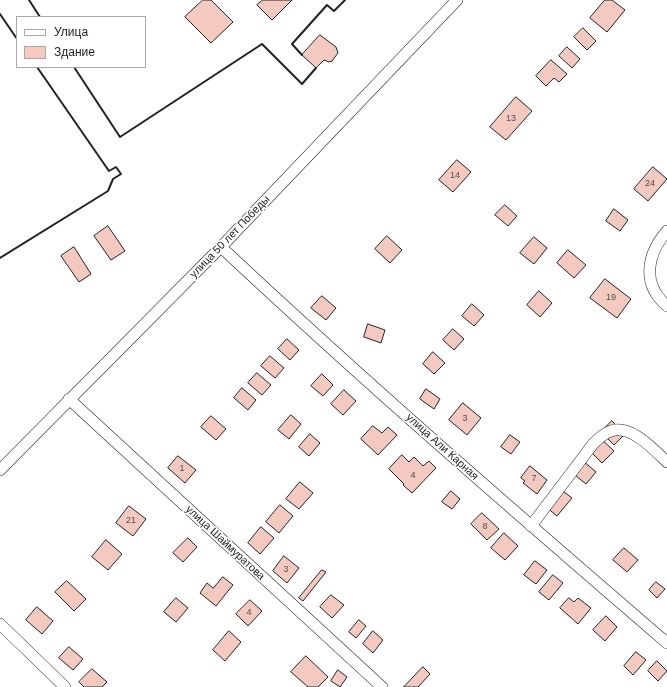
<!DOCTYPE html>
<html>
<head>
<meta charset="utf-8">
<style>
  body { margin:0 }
  #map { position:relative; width:667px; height:687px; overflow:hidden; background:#fff; font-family:Arial,sans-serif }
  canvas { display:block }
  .legend { position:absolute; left:16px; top:16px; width:130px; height:52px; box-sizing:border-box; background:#fff; border:1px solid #a7a7a7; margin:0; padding:5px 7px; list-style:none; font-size:12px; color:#222 }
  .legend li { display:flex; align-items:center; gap:8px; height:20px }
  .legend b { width:20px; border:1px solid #a7a7a7 }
</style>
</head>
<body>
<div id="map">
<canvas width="667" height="687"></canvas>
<ul class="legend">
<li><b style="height:5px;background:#fff"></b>Улица</li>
<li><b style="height:11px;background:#f3c9c0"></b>Здание</li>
</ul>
</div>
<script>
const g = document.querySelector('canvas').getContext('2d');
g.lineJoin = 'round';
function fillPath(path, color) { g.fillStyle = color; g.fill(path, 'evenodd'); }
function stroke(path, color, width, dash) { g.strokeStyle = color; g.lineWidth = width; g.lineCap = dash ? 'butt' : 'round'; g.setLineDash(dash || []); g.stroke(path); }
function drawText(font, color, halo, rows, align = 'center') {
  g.font = font + ' Arial,sans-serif'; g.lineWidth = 3; g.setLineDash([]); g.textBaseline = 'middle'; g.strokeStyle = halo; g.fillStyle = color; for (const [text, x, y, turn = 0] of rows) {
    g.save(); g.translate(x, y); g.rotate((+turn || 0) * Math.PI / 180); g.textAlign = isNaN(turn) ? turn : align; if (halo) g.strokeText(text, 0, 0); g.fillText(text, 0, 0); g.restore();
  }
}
const building = new Path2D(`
  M 203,0 L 211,0 L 233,22 L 211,43 L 185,17 Z
  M 263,0 L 292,0 L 272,20 L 257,5 Z
  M 605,0 L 612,0 L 625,10 L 607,32 L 590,18 Z
  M 583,28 L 596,41 L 587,50 L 574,37 Z
  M 320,35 L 336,47 L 338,53 L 332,61 L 329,62 L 324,60 L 316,68 L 302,55 Z
  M 567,47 L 580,59 L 572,68 L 559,56 Z
  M 551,60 L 567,74 L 559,82 L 554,78 L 546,86 L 536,76 Z
  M 516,97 L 532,111 L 506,140 L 490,127 Z
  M 457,160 L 471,172 L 453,192 L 439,180 Z
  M 653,167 L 667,179 L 648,201 L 634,189 Z
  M 505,205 L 517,216 L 508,226 L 495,215 Z
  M 614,209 L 628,220 L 620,231 L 606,221 Z
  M 108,226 L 125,251 L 111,260 L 94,236 Z
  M 387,236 L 402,250 L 390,263 L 375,249 Z
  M 534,237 L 547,248 L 534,264 L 520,253 Z
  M 74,247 L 91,274 L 79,282 L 61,256 Z
  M 568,250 L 586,265 L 574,278 L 557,263 Z
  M 605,279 L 631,299 L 617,318 L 590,298 Z
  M 539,291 L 552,303 L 540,317 L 527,305 Z
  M 322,296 L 336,308 L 326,320 L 311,308 Z
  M 472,304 L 484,315 L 474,326 L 462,316 Z
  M 368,324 L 385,330 L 381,343 L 364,337 Z
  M 453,329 L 464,339 L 454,350 L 443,340 Z
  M 287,339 L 299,350 L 290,360 L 278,349 Z
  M 433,352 L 445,363 L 434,374 L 423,364 Z
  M 270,356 L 284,368 L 275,378 L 261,366 Z
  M 257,373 L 271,385 L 262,395 L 248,383 Z
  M 322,374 L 333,385 L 323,396 L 311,386 Z
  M 242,388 L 256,400 L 248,410 L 234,398 Z
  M 426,389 L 440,399 L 434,409 L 420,399 Z
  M 344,390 L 356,401 L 343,415 L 331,404 Z
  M 463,403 L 481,418 L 467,435 L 449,420 Z
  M 291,415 L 301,424 L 289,439 L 278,430 Z
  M 211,416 L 226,429 L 216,440 L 201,427 Z
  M 612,421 L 625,434 L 614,445 L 601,432 Z
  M 373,426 L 382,433 L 388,427 L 397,435 L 378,455 L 361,439 Z
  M 310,434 L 320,443 L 309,456 L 299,447 Z
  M 510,435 L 520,442 L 511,454 L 501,447 Z
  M 598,436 L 614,451 L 602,463 L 587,448 Z
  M 402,455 L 409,462 L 414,457 L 423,466 L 429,461 L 436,468 L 412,493 L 403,485 L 404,484 L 389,469 Z
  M 178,456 L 196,470 L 185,483 L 168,468 Z
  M 581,459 L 596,472 L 586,484 L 570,471 Z
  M 530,466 L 547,480 L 537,494 L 523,483 L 525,481 L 521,478 Z
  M 300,482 L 313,493 L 299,509 L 286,499 Z
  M 559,488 L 572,498 L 557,516 L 545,506 Z
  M 451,491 L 460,499 L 452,509 L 442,502 Z
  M 280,505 L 293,516 L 279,533 L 266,522 Z
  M 129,506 L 146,519 L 133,536 L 116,523 Z
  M 482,513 L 499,529 L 487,540 L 471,524 Z
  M 261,527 L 274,538 L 260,554 L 248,543 Z
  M 504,533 L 518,546 L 505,560 L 491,548 Z
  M 188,538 L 197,547 L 183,562 L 173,553 Z
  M 106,540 L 122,554 L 108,570 L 92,557 Z
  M 624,548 L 638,560 L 627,572 L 613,560 Z
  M 284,556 L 299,568 L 287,583 L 273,571 Z
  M 535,561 L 547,570 L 536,584 L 524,575 Z
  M 322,570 L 326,572 L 303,601 L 299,598 Z
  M 553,575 L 563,583 L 549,600 L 539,592 Z
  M 223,577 L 233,585 L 216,606 L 200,593 L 207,583 L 213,588 Z
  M 67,581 L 86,599 L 74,611 L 55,592 Z
  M 656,582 L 665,589 L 657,598 L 649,590 Z
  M 331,595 L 344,605 L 332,618 L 320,607 Z
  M 176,598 L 188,608 L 176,622 L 164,612 Z
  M 569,598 L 574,602 L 578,598 L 591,608 L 578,624 L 560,608 Z
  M 250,600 L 262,611 L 248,626 L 236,614 Z
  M 37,607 L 53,621 L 42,634 L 26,620 Z
  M 606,616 L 617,627 L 605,641 L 593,630 Z
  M 359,620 L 366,626 L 356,638 L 349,632 Z
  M 229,631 L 241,642 L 225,661 L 213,650 Z
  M 373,631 L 383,640 L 373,653 L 363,644 Z
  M 69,647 L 83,659 L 73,670 L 59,658 Z
  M 636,652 L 646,660 L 633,675 L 624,666 Z
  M 306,656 L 328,677 L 318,687 L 308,687 L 291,672 Z
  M 657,661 L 667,671 L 658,681 L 648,671 Z
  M 423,667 L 430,674 L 418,687 L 404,687 Z
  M 92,669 L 107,682 L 102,687 L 84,687 L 79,682 Z
  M 338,670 L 347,677 L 340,687 L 331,681 Z`);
const minor = new Path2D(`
  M 667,231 C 647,254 641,284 667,306
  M 221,247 C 366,383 516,513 667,643
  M 69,399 L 382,687
  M 0,470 L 221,247 L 457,0
  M 531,526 L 593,444 C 598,439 604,433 611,431 C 631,424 654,450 667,462
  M 0,624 L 65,687`);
const wall = new Path2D(`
  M 29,0 L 40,17
  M 0,14 L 17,39
  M 302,55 L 292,44 L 327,5 L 334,11 L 345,0
  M 74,67 L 120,137 L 262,44 L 302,84 L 316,68
  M 0,258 L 108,191 L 113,179 L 121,174 L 116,167 L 109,171 L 37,67`);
const numberNames = [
  ["13",511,119],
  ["14",455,176],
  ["24",650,184],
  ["19",611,298],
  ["3",465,419],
  ["1",182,469],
  ["4",413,476],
  ["7",534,479],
  ["21",131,521],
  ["8",485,527],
  ["3",286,570],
  ["4",249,613]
];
const streetNames = [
  ["улица 50 лет Победы",230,237,-46],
  ["улица Али Карная",442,447,42],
  ["улица Шаймуратова",225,543,43]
];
fillPath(building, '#f3c9c0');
stroke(building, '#222', 1);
stroke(minor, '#222', 12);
stroke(minor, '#fff', 11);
stroke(wall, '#222', 2);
drawText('9px', '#564c4a', null, numberNames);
drawText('11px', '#222', '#fff', streetNames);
</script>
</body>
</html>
